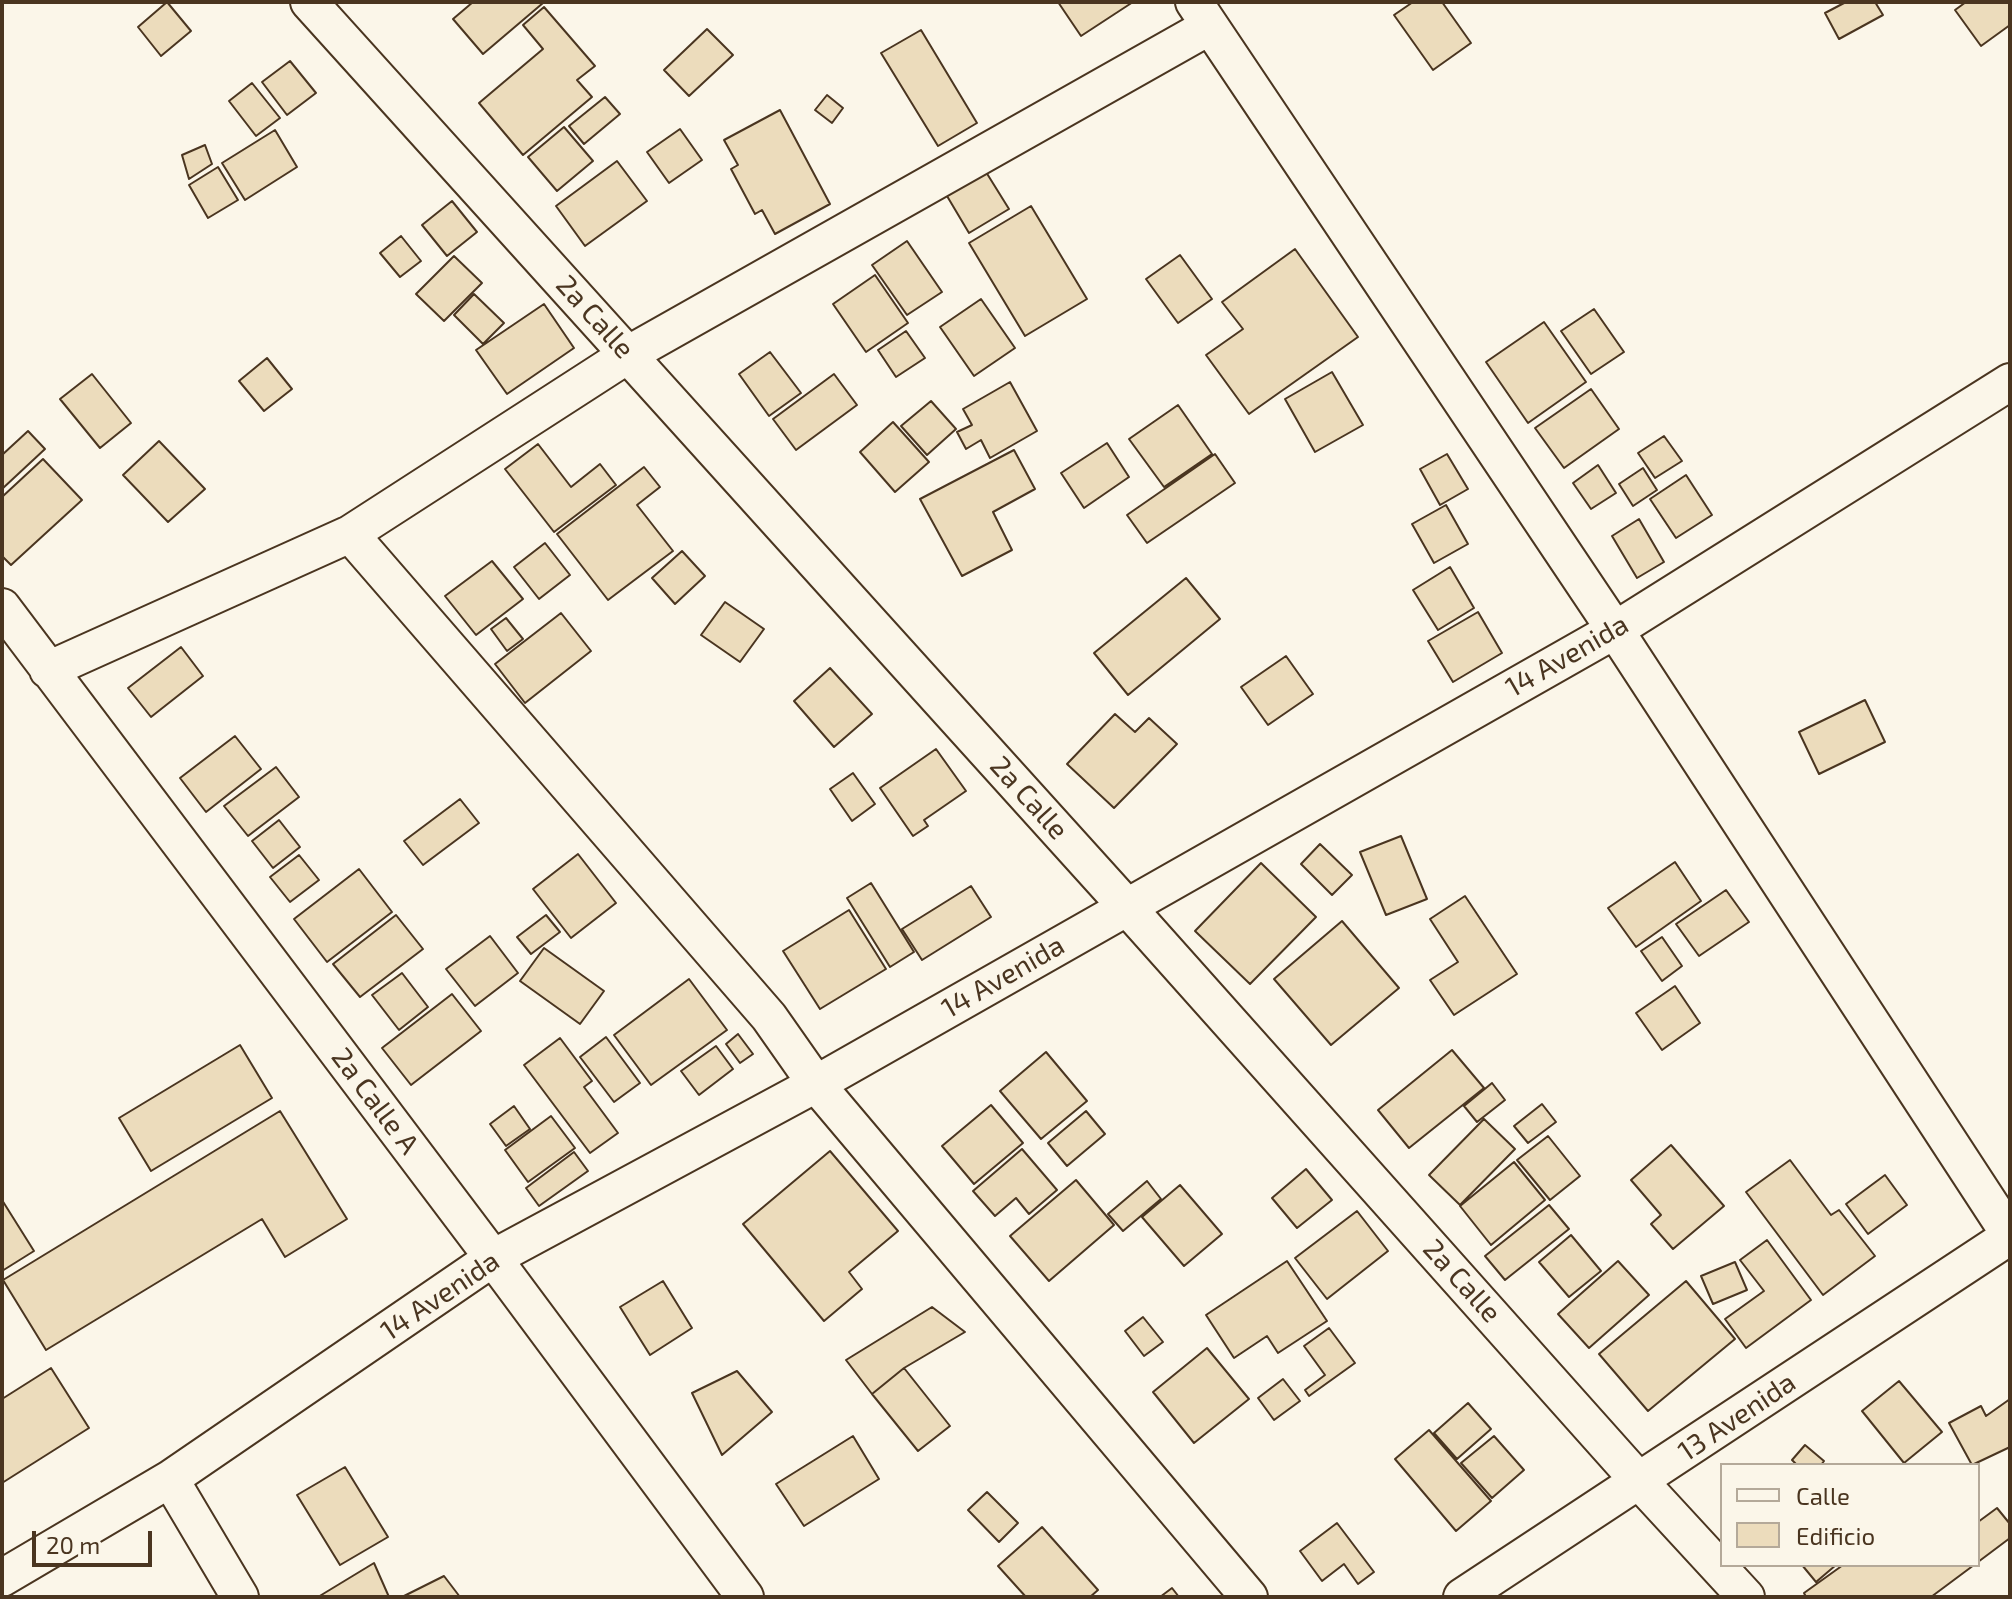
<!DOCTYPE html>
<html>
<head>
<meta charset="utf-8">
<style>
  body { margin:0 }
  #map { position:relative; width:2012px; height:1599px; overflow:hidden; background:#fbf6e9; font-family:"Exo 2",sans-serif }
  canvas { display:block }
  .frame { position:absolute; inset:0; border:4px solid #4a3520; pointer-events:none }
  .legend { position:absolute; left:1720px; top:1463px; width:260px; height:104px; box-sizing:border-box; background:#fbf6e9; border:2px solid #b4a999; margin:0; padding:10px 14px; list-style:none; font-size:24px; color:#4a3520 }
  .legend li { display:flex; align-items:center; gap:16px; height:40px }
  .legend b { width:40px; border:2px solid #b4a999 }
  .scale { position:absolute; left:32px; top:1531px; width:120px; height:36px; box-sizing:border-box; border:4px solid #4a3520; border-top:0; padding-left:10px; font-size:24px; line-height:28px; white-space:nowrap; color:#4a3520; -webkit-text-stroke:6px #fbf6e9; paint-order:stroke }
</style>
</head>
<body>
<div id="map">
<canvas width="2012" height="1599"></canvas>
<div class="frame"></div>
<ul class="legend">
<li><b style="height:10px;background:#fbf6e9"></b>Calle</li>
<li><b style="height:22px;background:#ecdcbc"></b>Edificio</li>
</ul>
<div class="scale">20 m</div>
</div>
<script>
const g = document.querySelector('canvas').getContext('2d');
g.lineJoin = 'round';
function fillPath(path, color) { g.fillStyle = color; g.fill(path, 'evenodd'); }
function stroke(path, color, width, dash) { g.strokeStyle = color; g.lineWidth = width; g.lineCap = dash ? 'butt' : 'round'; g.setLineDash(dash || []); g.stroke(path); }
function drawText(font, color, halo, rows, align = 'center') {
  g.font = font + ' "Exo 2",sans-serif'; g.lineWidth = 6; g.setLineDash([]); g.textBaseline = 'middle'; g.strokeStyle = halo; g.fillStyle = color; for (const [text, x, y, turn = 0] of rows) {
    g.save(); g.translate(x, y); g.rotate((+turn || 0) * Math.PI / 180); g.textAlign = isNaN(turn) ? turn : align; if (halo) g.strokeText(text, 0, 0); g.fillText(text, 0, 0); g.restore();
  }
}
const building = new Path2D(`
  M 167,2 L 191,31 L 161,56 L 138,27 Z
  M 473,2 L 542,2 L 543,3 L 483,54 L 453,19 Z
  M 1058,2 L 1133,2 L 1081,36 Z
  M 1413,2 L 1442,2 L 1471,43 L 1433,70 L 1394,15 Z
  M 1846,2 L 1875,2 L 1883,15 L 1839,39 L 1825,13 Z
  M 1966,2 L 2010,2 L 2010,25 L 1981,46 L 1955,10 Z
  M 544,7 L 595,66 L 577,80 L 592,97 L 523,155 L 479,103 L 543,49 L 523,25 Z
  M 707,29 L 733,55 L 689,96 L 664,70 Z
  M 921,30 L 977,123 L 938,146 L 881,53 Z
  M 290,61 L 316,93 L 287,115 L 262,82 Z
  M 252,83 L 280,118 L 256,136 L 229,101 Z
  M 827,95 L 843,108 L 832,123 L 815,110 Z
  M 605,97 L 620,114 L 584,144 L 569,126 Z
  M 780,110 L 830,204 L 775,234 L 762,210 L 755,214 L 731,169 L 738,165 L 724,140 Z
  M 564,127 L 593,161 L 557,191 L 528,157 Z
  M 680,129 L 702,160 L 669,183 L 647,152 Z
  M 275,130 L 297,167 L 245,200 L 222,163 Z
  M 205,145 L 212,164 L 189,179 L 182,155 Z
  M 617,161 L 647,201 L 585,246 L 556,206 Z
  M 218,167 L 238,200 L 208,218 L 189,185 Z
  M 986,172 L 1009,209 L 969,233 L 947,196 Z
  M 452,201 L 477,232 L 447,256 L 422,225 Z
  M 1031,206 L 1087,299 L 1025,336 L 969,243 Z
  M 401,236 L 421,261 L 400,277 L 380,253 Z
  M 907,241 L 942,292 L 907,315 L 872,265 Z
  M 1295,249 L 1358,337 L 1249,414 L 1206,355 L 1243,329 L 1222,302 Z
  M 1180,255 L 1212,299 L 1178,323 L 1146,279 Z
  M 454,256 L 482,283 L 444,321 L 416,294 Z
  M 875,275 L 908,323 L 866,352 L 833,304 Z
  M 474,294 L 504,323 L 483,344 L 454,315 Z
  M 981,299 L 1015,348 L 974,376 L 940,327 Z
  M 544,304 L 574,348 L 507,394 L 476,350 Z
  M 1594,309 L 1624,352 L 1591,374 L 1561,331 Z
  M 1544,322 L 1586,382 L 1528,423 L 1486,362 Z
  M 906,331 L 925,358 L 896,377 L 878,350 Z
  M 770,352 L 801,393 L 769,416 L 739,374 Z
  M 267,358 L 292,389 L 264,411 L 239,381 Z
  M 1332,372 L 1363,425 L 1315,452 L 1285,399 Z
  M 92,374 L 131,423 L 100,448 L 60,399 Z
  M 834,374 L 857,405 L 796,450 L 773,419 Z
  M 1010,382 L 1037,431 L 990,458 L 981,440 L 966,449 L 957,432 L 972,425 L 963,409 Z
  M 1591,389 L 1619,429 L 1564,468 L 1535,428 Z
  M 931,401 L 956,429 L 927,455 L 901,426 Z
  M 1178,405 L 1212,454 L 1164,487 L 1129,439 Z
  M 893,422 L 929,462 L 895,492 L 860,452 Z
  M 28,431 L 45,449 L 2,489 L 2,455 Z
  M 1664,436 L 1682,461 L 1655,478 L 1638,453 Z
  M 159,441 L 205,489 L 168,522 L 123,475 Z
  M 1107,443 L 1129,477 L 1084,508 L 1061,473 Z
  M 538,444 L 571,487 L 600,464 L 616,485 L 554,532 L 505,469 Z
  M 1014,450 L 1035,489 L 993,512 L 1012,550 L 962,576 L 920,499 Z
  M 1215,454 L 1235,483 L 1147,543 L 1127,515 Z
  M 1447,454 L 1468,489 L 1440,505 L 1420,469 Z
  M 43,459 L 82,500 L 11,565 L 2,556 L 2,497 Z
  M 1598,465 L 1616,493 L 1591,509 L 1573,483 Z
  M 644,467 L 660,487 L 637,505 L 673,551 L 608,600 L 557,534 Z
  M 1643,468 L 1657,490 L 1633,506 L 1619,484 Z
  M 1686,475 L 1712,515 L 1676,538 L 1650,499 Z
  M 1446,505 L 1468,544 L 1434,563 L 1412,524 Z
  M 1639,519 L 1664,562 L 1637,578 L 1612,536 Z
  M 545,543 L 570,575 L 539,599 L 514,567 Z
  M 682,551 L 705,576 L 675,604 L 652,578 Z
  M 492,561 L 523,599 L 476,635 L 445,596 Z
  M 1450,567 L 1474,608 L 1438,630 L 1413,590 Z
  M 1186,578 L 1220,619 L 1128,695 L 1094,653 Z
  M 725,602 L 764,629 L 740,662 L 701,635 Z
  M 1478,612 L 1502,653 L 1453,682 L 1428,641 Z
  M 561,613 L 591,651 L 525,703 L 495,664 Z
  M 506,618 L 523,639 L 507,651 L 491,629 Z
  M 181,647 L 203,676 L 151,717 L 128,688 Z
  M 1286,656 L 1313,694 L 1268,725 L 1241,687 Z
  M 830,668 L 872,714 L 834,747 L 794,701 Z
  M 1865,700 L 1885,742 L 1819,774 L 1799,732 Z
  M 1115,714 L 1135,732 L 1149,718 L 1177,744 L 1114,808 L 1067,764 Z
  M 235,736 L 261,769 L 206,812 L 180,778 Z
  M 936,749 L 966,791 L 924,820 L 928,826 L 913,836 L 880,788 Z
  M 276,767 L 299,797 L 248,836 L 224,806 Z
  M 853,773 L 875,804 L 852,821 L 830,789 Z
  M 460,799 L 479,823 L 423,865 L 404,841 Z
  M 279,820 L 300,847 L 273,868 L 252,841 Z
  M 1401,836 L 1427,899 L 1386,915 L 1360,852 Z
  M 1320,844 L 1352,875 L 1332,895 L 1301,864 Z
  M 578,854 L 616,903 L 571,938 L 533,889 Z
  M 299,855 L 319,880 L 290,902 L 270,877 Z
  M 1675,862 L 1701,901 L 1636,947 L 1608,908 Z
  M 1261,863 L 1316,917 L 1250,984 L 1195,931 Z
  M 359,869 L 392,912 L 327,962 L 294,919 Z
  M 871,883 L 914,952 L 890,967 L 847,898 Z
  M 971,886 L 991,917 L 922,960 L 902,929 Z
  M 1726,890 L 1749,922 L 1699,956 L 1676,924 Z
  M 1465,896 L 1517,974 L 1454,1015 L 1430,980 L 1458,962 L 1430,919 Z
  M 849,910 L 886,969 L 820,1009 L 783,951 Z
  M 396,915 L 423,949 L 360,997 L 333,964 Z
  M 546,915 L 560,932 L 531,954 L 517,937 Z
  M 1342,921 L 1399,988 L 1331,1045 L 1274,979 Z
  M 490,936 L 518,973 L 475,1006 L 446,969 Z
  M 1662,937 L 1682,966 L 1662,981 L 1641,951 Z
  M 544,948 L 604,991 L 580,1024 L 520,981 Z
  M 402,973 L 428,1007 L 399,1030 L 372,995 Z
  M 689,979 L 727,1030 L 651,1085 L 614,1035 Z
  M 1675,986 L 1700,1023 L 1662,1050 L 1636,1013 Z
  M 452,994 L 481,1031 L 411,1085 L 382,1048 Z
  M 738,1034 L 753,1054 L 740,1063 L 726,1044 Z
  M 606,1037 L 640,1083 L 614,1102 L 580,1057 Z
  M 560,1038 L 592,1081 L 584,1087 L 618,1133 L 590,1153 L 524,1065 Z
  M 240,1045 L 272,1098 L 151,1171 L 119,1118 Z
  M 716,1046 L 733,1069 L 699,1095 L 681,1071 Z
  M 1452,1050 L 1484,1088 L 1409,1148 L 1378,1110 Z
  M 1046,1052 L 1087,1101 L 1041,1139 L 1000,1091 Z
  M 1492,1083 L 1505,1100 L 1477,1122 L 1464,1106 Z
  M 1542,1104 L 1556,1122 L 1528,1143 L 1514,1126 Z
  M 991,1105 L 1023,1143 L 974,1184 L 942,1146 Z
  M 514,1106 L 530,1129 L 506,1146 L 490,1124 Z
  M 280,1111 L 347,1219 L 285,1257 L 262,1219 L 46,1350 L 3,1280 Z
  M 1086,1111 L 1105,1134 L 1067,1166 L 1048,1143 Z
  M 551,1116 L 575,1148 L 528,1182 L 505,1150 Z
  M 1484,1119 L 1515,1149 L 1460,1205 L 1429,1175 Z
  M 1548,1136 L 1580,1176 L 1550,1200 L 1517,1160 Z
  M 1671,1145 L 1724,1206 L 1673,1249 L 1651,1224 L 1661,1215 L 1631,1180 Z
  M 1022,1149 L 1057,1190 L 1029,1214 L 1016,1198 L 995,1216 L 973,1191 Z
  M 830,1151 L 898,1231 L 849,1272 L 862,1289 L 824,1321 L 743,1224 Z
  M 574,1152 L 588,1171 L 539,1206 L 526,1188 Z
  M 1790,1160 L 1831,1215 L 1839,1210 L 1875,1256 L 1823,1295 L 1746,1192 Z
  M 1514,1162 L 1545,1200 L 1491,1245 L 1460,1206 Z
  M 1306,1169 L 1332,1200 L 1297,1228 L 1272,1198 Z
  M 1885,1175 L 1907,1205 L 1868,1234 L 1846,1204 Z
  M 1076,1180 L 1114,1225 L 1049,1281 L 1010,1236 Z
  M 1147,1181 L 1161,1199 L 1123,1231 L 1108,1214 Z
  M 1180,1185 L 1222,1234 L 1184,1266 L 1142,1217 Z
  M 2,1200 L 34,1251 L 2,1271 Z
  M 1549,1205 L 1569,1229 L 1505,1280 L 1485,1256 Z
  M 1357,1211 L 1388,1251 L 1327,1299 L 1295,1258 Z
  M 1571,1235 L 1601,1271 L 1569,1297 L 1539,1262 Z
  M 1767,1240 L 1811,1300 L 1746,1348 L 1725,1319 L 1764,1291 L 1740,1260 Z
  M 1287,1261 L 1327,1321 L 1278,1353 L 1267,1336 L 1234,1358 L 1206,1315 Z
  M 1618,1261 L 1649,1295 L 1589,1348 L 1558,1314 Z
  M 1735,1262 L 1747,1290 L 1713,1304 L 1701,1276 Z
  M 663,1281 L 692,1328 L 650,1355 L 620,1307 Z
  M 1686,1281 L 1735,1339 L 1648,1411 L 1599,1354 Z
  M 932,1307 L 965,1332 L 904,1368 L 872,1394 L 846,1360 Z
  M 1143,1317 L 1163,1342 L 1144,1356 L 1125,1331 Z
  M 1329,1328 L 1355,1363 L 1309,1396 L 1305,1390 L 1325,1375 L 1304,1346 Z
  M 1207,1348 L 1249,1399 L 1194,1443 L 1153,1392 Z
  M 51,1368 L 89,1428 L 2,1483 L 2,1399 Z
  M 904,1368 L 950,1426 L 918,1451 L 872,1394 Z
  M 737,1371 L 772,1412 L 722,1455 L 692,1393 Z
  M 1283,1379 L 1300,1401 L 1274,1420 L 1258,1398 Z
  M 1899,1381 L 1942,1432 L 1904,1463 L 1862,1411 Z
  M 2010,1399 L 2010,1447 L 1972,1465 L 1949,1423 L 1981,1406 L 1986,1416 Z
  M 1468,1403 L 1491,1429 L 1457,1459 L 1434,1433 Z
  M 1429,1430 L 1491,1501 L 1456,1531 L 1395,1459 Z
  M 853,1436 L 879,1479 L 804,1526 L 776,1484 Z
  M 1494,1436 L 1524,1470 L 1492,1498 L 1461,1463 Z
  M 1805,1445 L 1824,1461 L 1821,1465 L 1797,1465 L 1792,1460 Z
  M 345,1467 L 388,1537 L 340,1565 L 297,1495 Z
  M 987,1492 L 1018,1523 L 999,1542 L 968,1510 Z
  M 1997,1508 L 2010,1524 L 2010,1538 L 1978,1562 L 1978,1522 Z
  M 1337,1523 L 1374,1572 L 1358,1584 L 1344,1564 L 1322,1581 L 1300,1551 Z
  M 1042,1527 L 1098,1590 L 1090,1597 L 1026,1597 L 998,1566 Z
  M 374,1563 L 389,1597 L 318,1597 Z
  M 1802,1565 L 1836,1565 L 1816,1582 Z
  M 1843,1565 L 1974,1565 L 1931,1597 L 1806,1597 L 1804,1593 Z
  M 444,1576 L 460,1597 L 402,1597 Z
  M 1172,1588 L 1179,1597 L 1160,1597 Z`);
const street = new Path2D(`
  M 309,2 L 1126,906 L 1640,1482 L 1746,1597
  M 1194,2 L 1615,630 L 2010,1235
  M 350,534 L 769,1017 L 816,1084 L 1249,1597
  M 2,607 L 493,1258 L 745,1597
  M 48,670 L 350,534 L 629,354 L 1210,26
  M 170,1479 L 240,1597
  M 2,1578 L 170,1479 L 493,1258 L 816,1084 L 1615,630 L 2010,382
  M 1462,1597 L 2010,1236`);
const streetNames = [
  ["2a Calle",595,317,48],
  ["14 Avenida",1567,656,-30],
  ["2a Calle",1029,798,48],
  ["14 Avenida",1003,977,-30],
  ["2a Calle A",375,1101,53],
  ["2a Calle",1462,1281,48],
  ["14 Avenida",440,1296,-34],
  ["13 Avenida",1737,1417,-34]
];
fillPath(building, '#ecdcbc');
stroke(building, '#4a3520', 2);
stroke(street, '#4a3520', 40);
stroke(street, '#fbf6e9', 36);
drawText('28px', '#4a3520', '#fbf6e9', streetNames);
</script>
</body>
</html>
